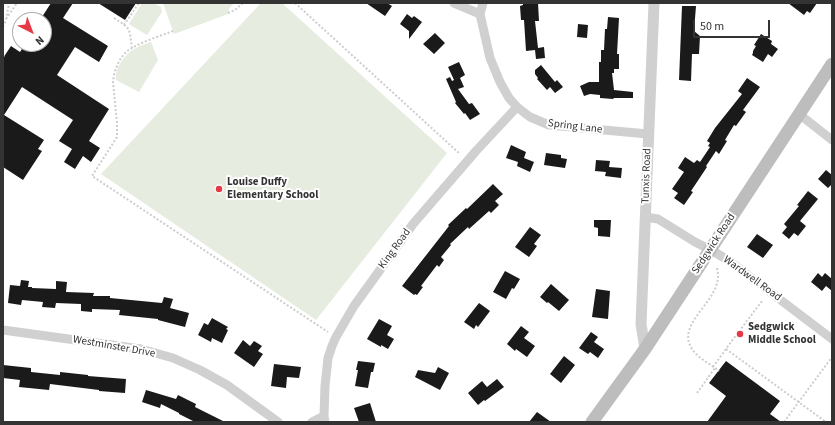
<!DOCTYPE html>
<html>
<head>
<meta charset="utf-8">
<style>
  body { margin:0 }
  #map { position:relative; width:835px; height:425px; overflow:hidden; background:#fff; font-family:"Source Sans 3",sans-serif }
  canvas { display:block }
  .frame { position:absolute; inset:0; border:4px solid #333; pointer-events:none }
  .north { position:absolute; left:12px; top:12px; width:40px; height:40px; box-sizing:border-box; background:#fff; border:1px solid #adadad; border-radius:50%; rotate:138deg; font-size:11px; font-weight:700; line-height:16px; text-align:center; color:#333 }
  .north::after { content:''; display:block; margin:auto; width:14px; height:18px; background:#e63946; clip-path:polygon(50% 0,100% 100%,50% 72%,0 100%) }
  .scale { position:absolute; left:693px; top:20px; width:77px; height:18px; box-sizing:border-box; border:2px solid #333; border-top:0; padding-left:5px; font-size:12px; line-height:14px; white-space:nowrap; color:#333; -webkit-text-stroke:3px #fff; paint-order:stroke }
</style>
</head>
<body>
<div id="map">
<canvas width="835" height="425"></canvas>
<div class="frame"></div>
<div class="north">N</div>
<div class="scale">50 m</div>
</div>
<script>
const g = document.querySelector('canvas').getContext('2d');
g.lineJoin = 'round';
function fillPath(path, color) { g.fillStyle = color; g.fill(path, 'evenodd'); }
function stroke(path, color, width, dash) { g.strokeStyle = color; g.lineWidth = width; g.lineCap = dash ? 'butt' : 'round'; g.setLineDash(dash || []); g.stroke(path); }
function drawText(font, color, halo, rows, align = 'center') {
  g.font = font + ' "Source Sans 3",sans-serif'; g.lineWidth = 4; g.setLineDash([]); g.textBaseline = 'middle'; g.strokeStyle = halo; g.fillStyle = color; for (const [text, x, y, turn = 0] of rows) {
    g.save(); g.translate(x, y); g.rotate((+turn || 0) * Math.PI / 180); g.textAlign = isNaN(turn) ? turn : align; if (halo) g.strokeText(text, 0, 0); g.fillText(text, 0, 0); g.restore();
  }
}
const green = new Path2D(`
  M 142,3 L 153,3 L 161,7 L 162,12 L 147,35 L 129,24 Z
  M 163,3 L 234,3 L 229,9 L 228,14 L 174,34 Z
  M 261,3 L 282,3 L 447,153 L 316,320 L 101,174 Z
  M 151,42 L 158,60 L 139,92 L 116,80 C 115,67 125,54 136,48 C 141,45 146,44 151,42 Z`);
const building = new Path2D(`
  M 51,3 L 73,3 L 63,18 L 108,46 L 99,62 L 75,47 L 57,75 L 109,109 L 89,141 L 100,148 L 91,162 L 83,156 L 75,169 L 64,162 L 72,149 L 59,141 L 73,120 L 22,87 L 4,115 L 44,140 L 38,149 L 42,151 L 23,180 L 3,167 L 3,58 L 11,46 L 20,52 L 25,44 L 44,44 L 44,20 L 40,20 Z
  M 98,3 L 136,3 L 125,20 Z
  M 366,3 L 387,3 L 392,6 L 385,16 Z
  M 523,3 L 538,3 L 539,21 L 535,21 L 538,48 L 544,47 L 545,58 L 536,59 L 535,50 L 526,51 L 524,20 L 521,20 L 520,6 L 523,5 Z
  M 788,3 L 817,3 L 810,13 L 807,11 L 804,15 Z
  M 682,6 L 696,6 L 694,31 L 700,36 L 699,54 L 692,54 L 691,81 L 679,80 Z
  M 407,14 L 412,18 L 414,16 L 422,22 L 409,39 L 409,31 L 400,24 Z
  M 608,17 L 619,18 L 617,54 L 619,54 L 619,69 L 614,69 L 614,73 L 612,73 L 614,90 L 633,92 L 633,98 L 614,98 L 613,99 L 600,98 L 600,95 L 590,94 L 584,96 L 580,86 L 589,82 L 599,82 L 599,62 L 601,62 L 601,50 L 604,50 L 605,29 L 607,29 Z
  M 578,24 L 588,25 L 587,38 L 577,37 Z
  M 435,33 L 445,43 L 434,54 L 423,44 Z
  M 761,34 L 772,41 L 771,44 L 778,49 L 772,57 L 768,54 L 763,62 L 752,55 L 753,53 L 753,51 L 756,46 L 754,45 Z
  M 459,62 L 465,75 L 460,78 L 464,87 L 458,89 L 469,104 L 472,103 L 480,114 L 470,120 L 465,113 L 464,114 L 455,103 L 456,102 L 446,79 L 450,77 L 452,81 L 454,80 L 448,67 Z
  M 541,65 L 555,82 L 557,80 L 563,87 L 555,93 L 550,87 L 547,90 L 537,79 L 538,78 L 535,74 L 535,70 Z
  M 747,78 L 760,87 L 743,110 L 746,112 L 736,126 L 734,125 L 725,140 L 727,141 L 719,154 L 716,151 L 706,166 L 707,167 L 691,191 L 693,192 L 684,205 L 674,198 L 678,193 L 672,189 L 684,172 L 678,168 L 685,157 L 694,163 L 697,160 L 700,162 L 710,147 L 708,146 L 710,143 L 707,141 L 715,128 L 742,94 L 738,91 Z
  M 511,145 L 526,152 L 524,158 L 534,162 L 530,172 L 517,166 L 518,162 L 506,158 Z
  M 546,153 L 561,155 L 561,158 L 567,159 L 565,168 L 544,165 Z
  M 596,160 L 610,161 L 609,167 L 622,168 L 621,178 L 605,176 L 606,172 L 595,171 Z
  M 826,170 L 832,175 L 832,184 L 828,188 L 818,179 Z
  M 493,184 L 503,194 L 495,201 L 499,205 L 491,213 L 489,211 L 469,229 L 468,227 L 450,244 L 451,245 L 441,257 L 444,260 L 439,267 L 437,265 L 421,286 L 423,287 L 417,295 L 415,294 L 414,295 L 402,286 L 449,226 L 448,225 L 466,208 L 467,209 Z
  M 808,191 L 818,199 L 800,221 L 806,226 L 798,236 L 794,233 L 789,239 L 782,233 L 787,227 L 784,224 L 799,206 L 797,205 Z
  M 594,220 L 611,220 L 610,237 L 598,236 L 598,228 L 594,227 Z
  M 530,227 L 541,235 L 534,244 L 537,246 L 529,257 L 515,247 Z
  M 757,234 L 773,245 L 763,258 L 747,247 Z
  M 505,271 L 520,279 L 514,289 L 512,288 L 506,299 L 493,292 Z
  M 818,273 L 822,277 L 825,273 L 832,279 L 832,291 L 826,286 L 822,291 L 811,282 Z
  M 21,280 L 29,281 L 28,287 L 32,287 L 32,288 L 56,289 L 56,281 L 67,282 L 66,292 L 94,293 L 93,296 L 110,296 L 110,298 L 162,303 L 164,297 L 173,299 L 170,308 L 189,313 L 185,327 L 158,320 L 158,319 L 119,315 L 120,310 L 92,309 L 92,312 L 81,311 L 81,304 L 56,303 L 55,308 L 42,307 L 43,302 L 22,300 L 21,305 L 8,303 L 10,285 L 20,286 Z
  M 551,284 L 569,300 L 559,311 L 548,302 L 547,303 L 540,297 Z
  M 596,289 L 610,291 L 608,319 L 592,317 Z
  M 479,303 L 490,311 L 478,327 L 476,325 L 474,329 L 464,322 Z
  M 212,318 L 228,327 L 226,329 L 228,330 L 222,343 L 212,338 L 211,342 L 198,335 L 204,323 L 208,325 Z
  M 379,319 L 392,326 L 387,335 L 394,339 L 388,349 L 381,345 L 381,347 L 367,339 Z
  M 521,326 L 529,332 L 524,338 L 535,346 L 527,357 L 516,349 L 515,351 L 507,344 Z
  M 591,332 L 598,337 L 594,342 L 604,349 L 598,358 L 590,352 L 588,354 L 579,348 Z
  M 243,340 L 250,346 L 254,341 L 262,346 L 258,351 L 263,354 L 254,367 L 234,353 Z
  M 564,356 L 575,365 L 561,383 L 550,374 Z
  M 358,361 L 375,363 L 373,372 L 371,372 L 368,388 L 355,386 L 358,370 L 356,370 Z
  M 726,361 L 780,401 L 770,414 L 781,422 L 707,422 L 726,396 L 709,383 Z
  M 274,364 L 301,367 L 299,378 L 287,377 L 286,388 L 271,386 Z
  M 3,365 L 31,368 L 31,372 L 60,375 L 60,372 L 88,375 L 88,376 L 126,379 L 125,393 L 99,391 L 99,390 L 50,384 L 49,390 L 19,387 L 20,380 L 3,378 Z
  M 438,367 L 449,373 L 440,390 L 415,377 L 418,370 L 435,373 Z
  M 497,379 L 504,387 L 485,401 L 484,400 L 478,405 L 468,393 L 482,381 L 487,387 Z
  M 146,390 L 176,399 L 178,395 L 196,404 L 195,407 L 225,422 L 195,422 L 179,414 L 179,413 L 161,404 L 160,408 L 142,402 Z
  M 370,403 L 376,422 L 359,422 L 354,408 Z
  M 537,412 L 551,422 L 529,422 Z`);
const path = new Path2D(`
  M 295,3 L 460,154
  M 228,13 L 235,10 L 243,3
  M 114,18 C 131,29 129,27 132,48
  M 6,19 L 17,3
  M 124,25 L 139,3
  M 3,27 L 6,20 L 9,3
  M 173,31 C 160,36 144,41 132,48 C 120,54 114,70 113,82 L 117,123 L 117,137 L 92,176 L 328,332
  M 3,56 L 4,57
  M 717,268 C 726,300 674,321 692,349 C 698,358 710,364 719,371
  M 726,349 L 826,422
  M 713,367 L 731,342 L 762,301
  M 697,393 L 715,368
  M 784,422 L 832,357`);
const minor = new Path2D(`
  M 454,3 L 480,14
  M 483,3 L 480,14 L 490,58 L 500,82 L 509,98 L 517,107 L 530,117 L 549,125 L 648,134
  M 799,114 L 832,140
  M 645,217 L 658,219 L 695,242 L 711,250 L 728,260 L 832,339
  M 3,330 L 141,349 L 173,358 L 200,370 L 227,385 L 278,422
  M 312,422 L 324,416
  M 325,422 L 324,416 L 325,386 L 328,358 L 332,346 L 336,337 L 354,306 L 413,224 L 476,151 L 517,107`);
const tertiary = new Path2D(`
  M 645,349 L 641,324 L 654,3`);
const secondary = new Path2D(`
  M 592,422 L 645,349 L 832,64`);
const markers = [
  [219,189,4,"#e63946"],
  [740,334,4,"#e63946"]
];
const streetNames = [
  ["Spring Lane",575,127,7],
  ["Tunxis Road",647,176,-88],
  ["Sedgwick Road",714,244,-57],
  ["King Road",395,249,-54],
  ["Wardwell Road",752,279,36],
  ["Westminster Drive",114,347,10]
];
const poiNames = [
  ["Louise Duffy",227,183],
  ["Elementary School",227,196],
  ["Sedgwick",748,328],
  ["Middle School",748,341]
];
fillPath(green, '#e6ecdf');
fillPath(building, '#1a1a1a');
stroke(path, '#cdcdcd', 2, [2, 2]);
stroke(minor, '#d0d0d0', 9);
stroke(tertiary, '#d0d0d0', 11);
stroke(secondary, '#bdbdbd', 13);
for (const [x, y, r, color] of markers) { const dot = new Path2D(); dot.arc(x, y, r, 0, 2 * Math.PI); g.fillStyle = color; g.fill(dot); stroke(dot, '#fff', 1.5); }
drawText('11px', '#333', '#fff', streetNames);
drawText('bold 11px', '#333', '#fff', poiNames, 'left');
</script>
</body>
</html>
